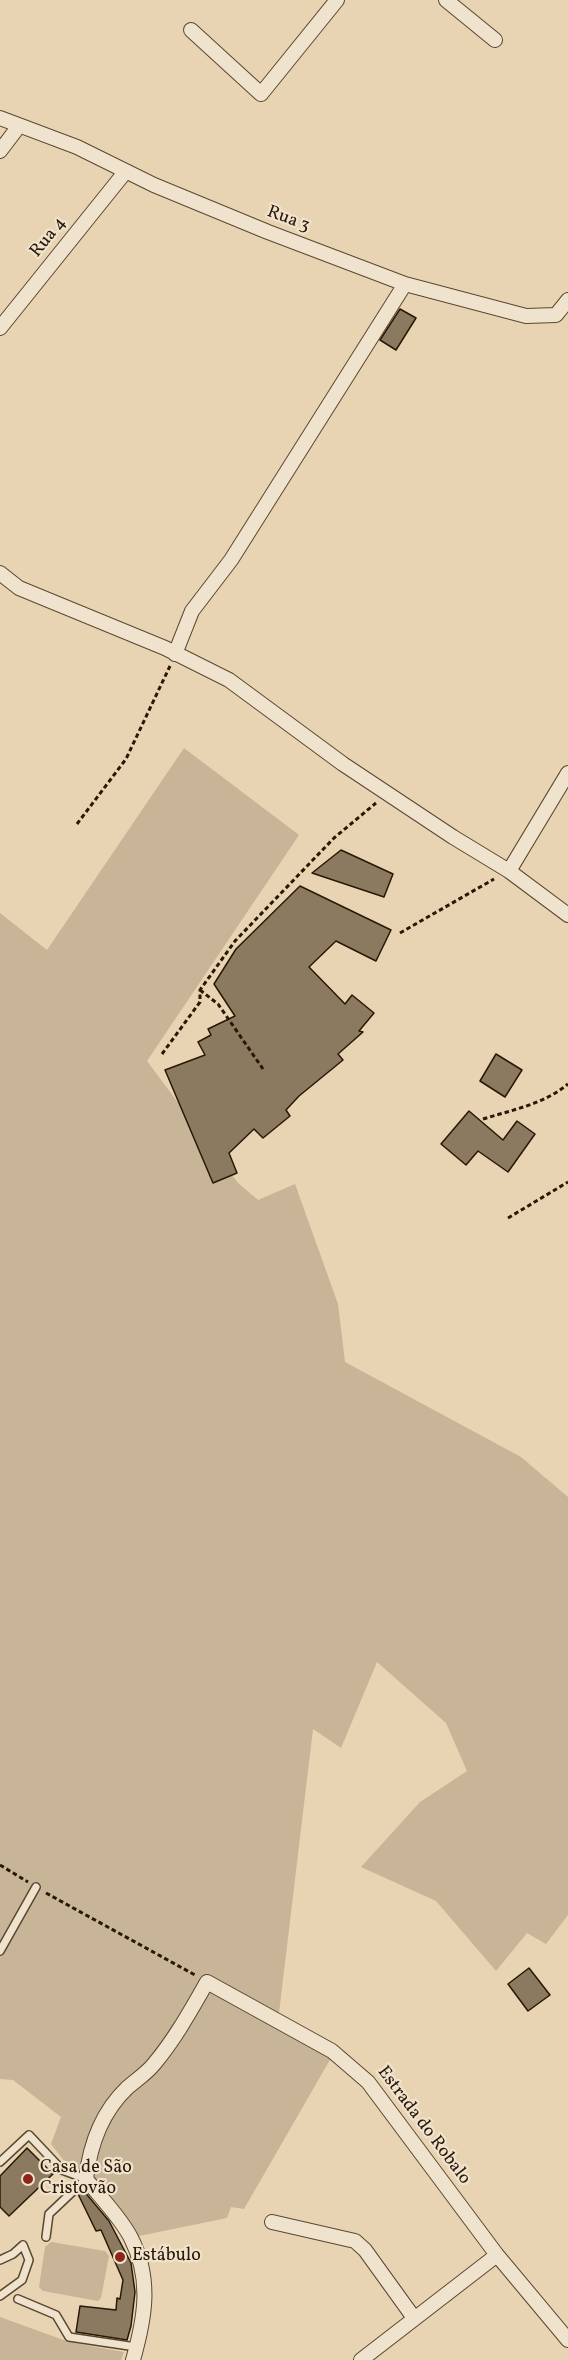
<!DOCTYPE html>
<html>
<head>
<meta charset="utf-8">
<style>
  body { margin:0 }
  canvas { display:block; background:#e8d4b3 }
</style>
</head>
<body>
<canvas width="568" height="2360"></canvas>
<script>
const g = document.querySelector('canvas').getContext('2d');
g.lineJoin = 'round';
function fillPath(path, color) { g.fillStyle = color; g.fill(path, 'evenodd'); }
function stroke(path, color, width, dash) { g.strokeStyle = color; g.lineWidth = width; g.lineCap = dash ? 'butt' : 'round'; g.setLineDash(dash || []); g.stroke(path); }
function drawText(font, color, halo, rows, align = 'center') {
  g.font = font + ' Vollkorn,serif'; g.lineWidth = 4.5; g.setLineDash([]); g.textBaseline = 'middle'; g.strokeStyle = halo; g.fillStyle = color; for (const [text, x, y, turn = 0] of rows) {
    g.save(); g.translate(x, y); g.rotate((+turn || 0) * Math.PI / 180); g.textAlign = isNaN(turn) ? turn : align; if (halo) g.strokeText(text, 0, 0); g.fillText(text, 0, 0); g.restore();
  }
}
const green = new Path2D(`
  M 184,748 L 299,835 L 147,1061 L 238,1183 L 258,1200 L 295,1184 L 338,1304 L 345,1362 L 521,1457 L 568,1497 L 568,1915 L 546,1944 L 527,1933 L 496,1971 L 436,1901 L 361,1867 L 420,1802 L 467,1771 L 446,1723 L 377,1662 L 341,1748 L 313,1729 L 279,2013 L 275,2022 L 331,2058 L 244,2209 L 231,2207 L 227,2218 L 139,2236 L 71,2161 L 68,2166 L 51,2144 L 61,2117 L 13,2080 L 0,2079 L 0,913 L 47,950 Z
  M 51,2242 L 105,2251 L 109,2256 L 101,2298 L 98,2301 L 43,2291 L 39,2287 L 45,2247 Z
  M 0,2317 L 69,2342 L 124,2352 L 121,2360 L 0,2360 Z`);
const building = new Path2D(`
  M 400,309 L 416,318 L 396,350 L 380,340 Z
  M 341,850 L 393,874 L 384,897 L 312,873 Z
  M 300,886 L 391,930 L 376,961 L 336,941 L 309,967 L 345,1004 L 352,995 L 374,1013 L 359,1031 L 363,1032 L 338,1054 L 343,1060 L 299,1096 L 286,1110 L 290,1116 L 263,1138 L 254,1129 L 229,1153 L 237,1173 L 213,1183 L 165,1070 L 205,1055 L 198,1042 L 211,1035 L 208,1029 L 235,1016 L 214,984 L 236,949 Z
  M 496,1054 L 522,1070 L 505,1097 L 480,1081 Z
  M 469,1111 L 503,1140 L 517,1121 L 535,1134 L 508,1172 L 478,1151 L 466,1165 L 441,1144 Z
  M 529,1968 L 550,1995 L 528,2011 L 508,1984 Z
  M 27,2148 L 53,2174 L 9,2216 L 0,2207 L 0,2176 Z
  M 83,2190 L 109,2221 L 131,2263 L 135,2292 L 131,2326 L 127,2340 L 76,2332 L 80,2306 L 116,2310 L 117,2298 L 120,2299 L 123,2280 L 101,2230 L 96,2231 L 78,2194 Z`);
const path = new Path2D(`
  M 77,824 L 126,759 L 170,666
  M 400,933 L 494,879
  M 200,990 L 218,1004 L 263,1069
  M 162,1054 L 200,1002 L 200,990 L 235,941 L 334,838 L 376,803
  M 483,1119 C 512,1110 544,1104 568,1084
  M 508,1218 L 568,1182
  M 0,1865 L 28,1882
  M 46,1893 L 195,1975`);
const lane = new Path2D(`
  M 0,1951 L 36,1887
  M 0,2162 L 29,2135 L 62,2170 L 86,2179 L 49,2214 L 46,2237
  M 0,2260 L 13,2254 L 23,2245 L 29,2260 L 22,2280 L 0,2296
  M 18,2299 L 56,2315 L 69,2337 L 136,2347`);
const street = new Path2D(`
  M 446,0 L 495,40
  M 191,30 L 261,94 L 337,0
  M 0,118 L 77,147 L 154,185 L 268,232 L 405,284 L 526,316 L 556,315 L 568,300
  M 0,151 L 19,126
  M 0,328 L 126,171
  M 0,573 L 19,588 L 165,648 L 229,680 L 343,764 L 453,837 L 509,871 L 568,915
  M 175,654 L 192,611 L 231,560 L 405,284
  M 509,871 L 568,773
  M 272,2222 L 355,2241 L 365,2250 L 414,2318
  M 133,2360 C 145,2318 152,2279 131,2238 C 121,2218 100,2197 86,2179 C 90,2145 102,2112 127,2088 C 136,2080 147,2073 154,2064 C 175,2039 191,2010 207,1982 L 332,2051 L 368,2082 L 497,2255 L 568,2340
  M 361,2360 L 497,2255`);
const markers = [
  [28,2179,6,"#8f2418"],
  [120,2257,6,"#8f2418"]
];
const streetNames = [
  ["Rua 3",288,220,21],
  ["Rua 4",49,238,-51],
  ["Estrada do Robalo",423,2126,53]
];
const poiNames = [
  ["Casa de São",40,2169],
  ["Cristovão",40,2190],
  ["Estábulo",132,2257]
];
fillPath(green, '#c8b496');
fillPath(building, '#8c7a60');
stroke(building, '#291806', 1.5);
stroke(lane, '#594731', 10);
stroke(street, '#594731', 16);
stroke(path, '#291806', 3, [4.5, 3]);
stroke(lane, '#f0e3ce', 7);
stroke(street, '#f0e3ce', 14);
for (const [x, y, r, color] of markers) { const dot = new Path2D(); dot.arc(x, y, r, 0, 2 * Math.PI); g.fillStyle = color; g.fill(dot); stroke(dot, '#f0e3ce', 2); }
drawText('18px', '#291806', '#f0e3ce', streetNames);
drawText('18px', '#291806', '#f0e3ce', poiNames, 'left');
</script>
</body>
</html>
